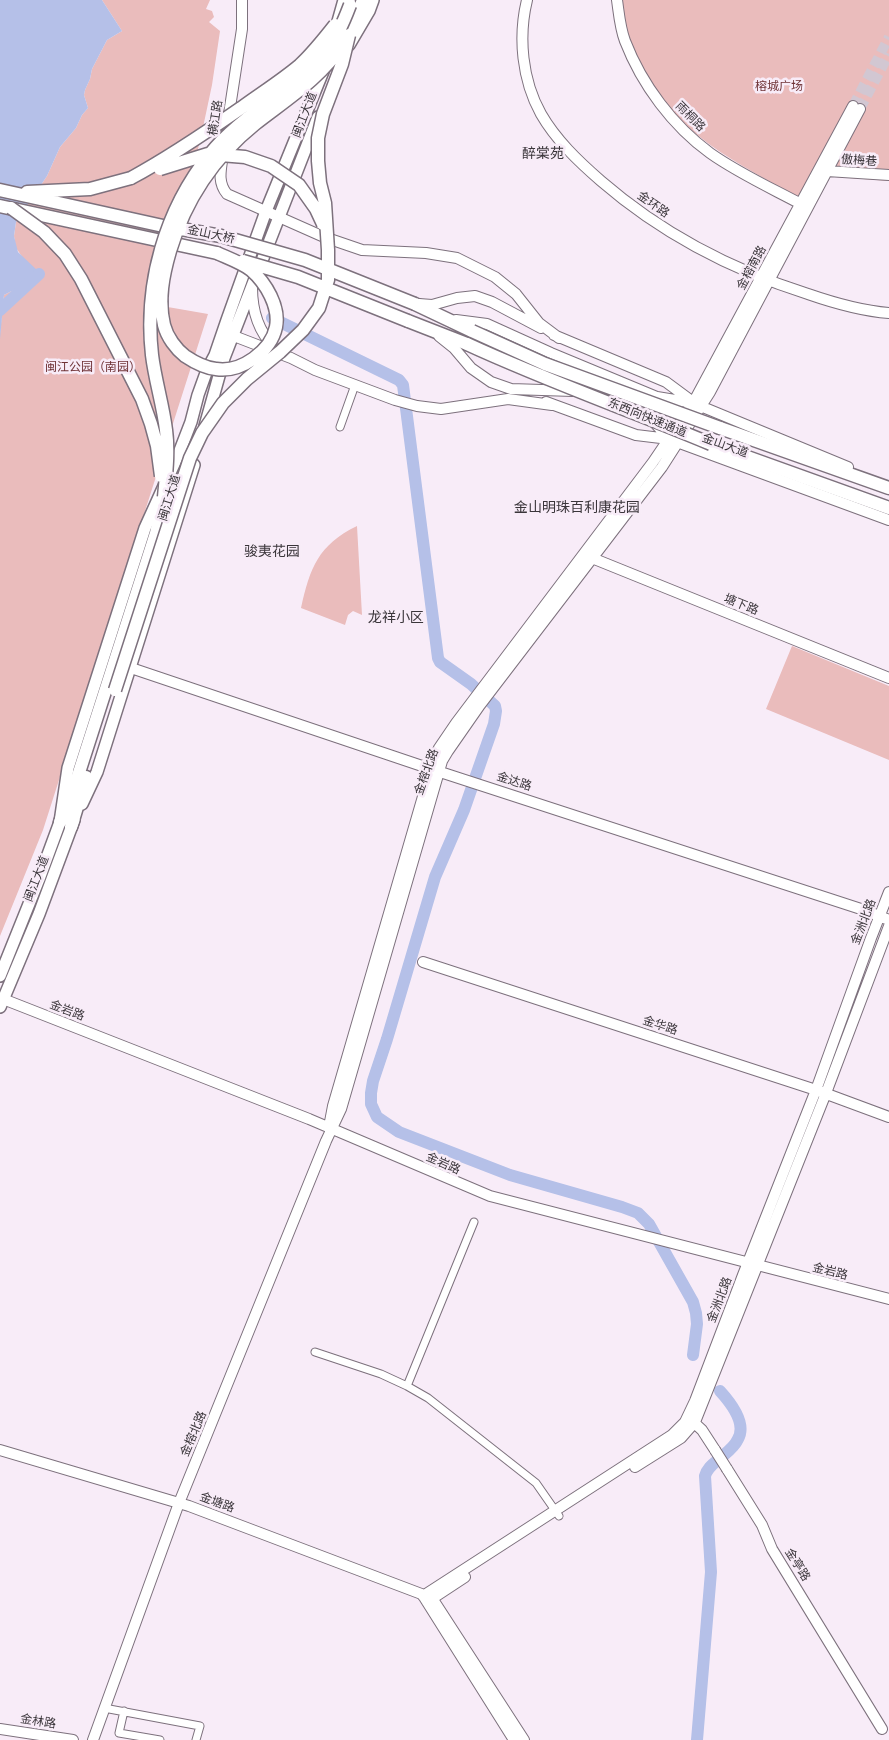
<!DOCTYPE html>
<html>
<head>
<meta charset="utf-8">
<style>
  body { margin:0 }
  canvas { display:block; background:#f8ecf8 }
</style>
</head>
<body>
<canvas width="889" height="1740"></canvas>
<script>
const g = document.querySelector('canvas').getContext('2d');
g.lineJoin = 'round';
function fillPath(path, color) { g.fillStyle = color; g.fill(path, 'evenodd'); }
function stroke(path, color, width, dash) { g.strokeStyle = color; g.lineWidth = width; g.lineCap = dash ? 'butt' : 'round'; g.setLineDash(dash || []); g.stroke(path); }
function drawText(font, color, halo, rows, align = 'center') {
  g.font = font + ' Signika,"Noto Sans SC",sans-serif'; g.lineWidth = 5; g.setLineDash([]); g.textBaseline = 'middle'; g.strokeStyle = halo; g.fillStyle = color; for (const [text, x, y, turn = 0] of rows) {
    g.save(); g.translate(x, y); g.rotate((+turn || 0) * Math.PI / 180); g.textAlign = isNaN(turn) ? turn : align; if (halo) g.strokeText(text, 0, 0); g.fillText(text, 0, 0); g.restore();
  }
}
const green = new Path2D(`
  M 102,0 L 210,0 L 206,9 L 212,11 L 214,17 L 209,22 L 220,31 L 212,85 L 202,132 L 195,162 L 176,211 L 162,306 L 208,314 L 43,830 L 0,936 L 0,333 L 4,295 L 37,278 L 16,248 L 14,236 L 16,222 L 47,176 L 60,147 L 76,128 L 82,115 L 88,108 L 84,95 L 85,90 L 90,79 L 92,69 L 107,40 L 122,31 Z
  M 619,0 L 889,0 L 889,181 L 836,177 L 815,165 L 799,197 C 737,164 676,133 642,69 C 638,62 633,55 631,48 C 625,33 623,16 619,0 Z
  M 357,526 L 362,615 L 353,611 L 348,615 L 345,625 L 301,608 C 310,568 318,545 357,526 Z
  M 792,646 L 889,686 L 889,760 L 766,709 Z`);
const water = new Path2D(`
  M 0,0 L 102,0 L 122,31 L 107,40 L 92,69 L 90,79 L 85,90 L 84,95 L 88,108 L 82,115 L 76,128 L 60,147 L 47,176 L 16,222 L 14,236 L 18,252 L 39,272 L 38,278 L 4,295 L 0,339 Z`);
const river = new Path2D(`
  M 0,310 L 39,274
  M 272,318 L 399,380 L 403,385 L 438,658 L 440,662 L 471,684 L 495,706 L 496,711 L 494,724 L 464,810 L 435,877 L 387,1039 L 373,1081 L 371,1093 L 371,1104 L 377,1117 L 399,1132 L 510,1175 L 622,1207 L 638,1213 L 649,1224 L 693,1302 L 696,1313 L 697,1324 L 693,1355
  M 697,1740 L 711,1572 L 705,1476 C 707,1468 713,1464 719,1459 C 726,1453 734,1448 738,1439 C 747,1423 730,1402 720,1391`);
const secondaryTunnel = new Path2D(`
  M 853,106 L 889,37
  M 860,109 L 889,54`);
const street = new Path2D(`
  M 340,427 L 355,385
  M 315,1352 L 381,1374 L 407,1386 L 428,1398 L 536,1483 L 559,1516
  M 407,1386 L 474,1222
  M 104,1708 L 200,1726 L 196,1740
  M 124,1711 L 119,1733 L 160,1740`);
const secondary = new Path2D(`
  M 527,0 C 518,37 522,80 541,114 C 556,140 578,161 601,181 C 661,233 732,270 808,294 C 834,303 862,311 889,313
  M 617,0 C 619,14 620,28 625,41 C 642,85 673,126 710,153 C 738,173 771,188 801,204
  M 225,140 L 242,29 L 242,0
  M 223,155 C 221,169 217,182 227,194 L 324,237 L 362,250 L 426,253 L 457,258 L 495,277 L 516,294 L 539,323 L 559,338
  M 827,171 L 889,175
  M 252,287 C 252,309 258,331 274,347
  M 419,304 L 432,305 L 457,298 L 475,296 L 492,302 L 541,328
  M 456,320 L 487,324 L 551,353 L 657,397 L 693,403 L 848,467
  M 226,333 L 291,358 L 315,370 L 395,400 L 417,406 L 441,409 L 508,399 L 552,405
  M 554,335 L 666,382 L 693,402
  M 439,336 L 454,348 L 471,368 L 491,382 L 511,389 L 573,391
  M 546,402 L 636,435 L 669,439
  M 653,421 L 669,439 L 889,520
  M 587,556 L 889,678
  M 131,668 L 431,769 L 864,910 L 889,920
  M 423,962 L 816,1090 L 889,1117
  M 3,999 L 309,1119 L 490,1196 L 889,1299
  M 329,1127 L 333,1106 L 431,769 L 439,748 L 456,723 L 653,462 L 693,403 L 853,106
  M 690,1419 L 702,1430 L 715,1450
  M 0,1450 L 189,1506 L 432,1598 L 524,1740
  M 635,1467 L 681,1438 L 695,1422 L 826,1093 L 889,926
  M 727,1469 L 762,1525 L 772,1549 L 882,1729
  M 423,1596 L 672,1435 L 685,1422 L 695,1401 L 743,1275 L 816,1090 L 871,938 L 889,892
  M 424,1597 L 514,1740
  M 427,1602 L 465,1577
  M 0,1729 L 73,1740
  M 93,1740 L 179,1503 L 326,1141 L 341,1109 L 442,761 L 448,751 L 480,705 L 662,467 L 710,392 L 860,109`);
const primary = new Path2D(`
  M 337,25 L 344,0
  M 349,45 L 369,11 L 373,0
  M 205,426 L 224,358 L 318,117
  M 82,804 L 97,772 L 194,465
  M 0,976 L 39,879 L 60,822 L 68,768 L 145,528 L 179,453 L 191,422 L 198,395 L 207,370 L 215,355 L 227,320 L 266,211 L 324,69
  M 0,1007 L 39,914 L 74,820`);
const highway = new Path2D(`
  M 349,35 L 363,0
  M 0,190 L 163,226
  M 27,192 L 90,189 L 131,178
  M 0,206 L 217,253
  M 415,304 L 472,331
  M 408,321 L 467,344
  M 720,428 L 889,488
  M 711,444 L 889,508
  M 60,822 L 75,785 L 156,533 L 164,497
  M 71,827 L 86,777`);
const secondaryBridge = new Path2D(`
  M 715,1450 L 727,1469`);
const highwayBridge = new Path2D(`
  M 160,169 L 208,154 L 245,157 L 271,166 L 299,185 L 316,209 L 323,224
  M 131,178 C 170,157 205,133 241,108 C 260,94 281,81 300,65 C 313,53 324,39 335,25
  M 11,208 L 44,232 L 65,254 L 81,279 L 142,399 L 151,424 L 157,446 L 161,476
  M 170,227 L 221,236 L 305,260 L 415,304
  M 217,253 C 228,258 242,263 251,270 C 266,283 280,307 276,327 C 271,351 241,373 216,369 C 205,368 194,362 185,356 C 176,349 167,337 164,325 C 158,300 163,275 170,251 C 185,201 214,157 255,124 C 287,99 321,78 344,43
  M 243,261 L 298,277 L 408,321
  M 472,331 L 545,364 L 720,428
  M 467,344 C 547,381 630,410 711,444
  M 164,497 C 166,475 169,453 166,430 C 163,405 155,380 152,355 C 144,284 165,210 210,154 C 230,129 260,109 284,90 C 299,78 315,67 326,52 C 337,38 344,21 350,5
  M 115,690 L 190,458 L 202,433 L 223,403 L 247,379 L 280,352 L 303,330 L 319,308 L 328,280 L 328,250 L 325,203 L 320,183 L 318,161 L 318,138 L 323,114 L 342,64 L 349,35`);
const parkNames = [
  ["榕城广场",779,87],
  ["闽江公园（南园）",93,368]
];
const streetNames = [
  ["闽江大道",305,115,-69],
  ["雨桐路",690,117,45],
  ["横江路",216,118,-81],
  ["傲梅巷",859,161,4],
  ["金环路",653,205,35],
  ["金山大桥",211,235,12],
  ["金榕南路",752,268,-62],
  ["东西向快速通道",647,418,22],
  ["金山大道",725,446,20],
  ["闽江大道",170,498,-73],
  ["塘下路",741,605,22],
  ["金榕北路",427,772,-70],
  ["金达路",514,782,18],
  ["闽江大道",37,879,-69],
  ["金洲北路",864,922,-69],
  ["金岩路",67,1011,21],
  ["金华路",660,1026,18],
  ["金岩路",443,1164,24],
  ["金岩路",830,1272,14],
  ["金洲北路",720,1300,-69],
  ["金榕北路",194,1434,-67],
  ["金塘路",217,1503,20],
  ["金亭路",797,1565,58],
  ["金林路",38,1722,9]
];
const neighbourhoodNames = [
  ["醉棠苑",543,154],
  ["金山明珠百利康花园",577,508],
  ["骏夷花园",272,552],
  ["龙祥小区",396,618]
];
fillPath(green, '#eabcbc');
fillPath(water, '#b5c0e8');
stroke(river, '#b5c0e8', 12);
stroke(secondaryTunnel, '#d2c7d2', 10, [10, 5]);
stroke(street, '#7d717d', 9);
stroke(secondary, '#7d717d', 12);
stroke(primary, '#7d717d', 14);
stroke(highway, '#7d717d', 15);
stroke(street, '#fff', 7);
stroke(secondary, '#fff', 10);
stroke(primary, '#fff', 11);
stroke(highway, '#fff', 12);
stroke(secondaryBridge, '#7d717d', 12, []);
stroke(highwayBridge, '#7d717d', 15, []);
stroke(secondaryBridge, '#fff', 10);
stroke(highwayBridge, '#fff', 12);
drawText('12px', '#6f3236', '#f8ecf8', parkNames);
drawText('12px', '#3a353a', '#f8ecf8', streetNames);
drawText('14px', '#3a353a', '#f8ecf8', neighbourhoodNames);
</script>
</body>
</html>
